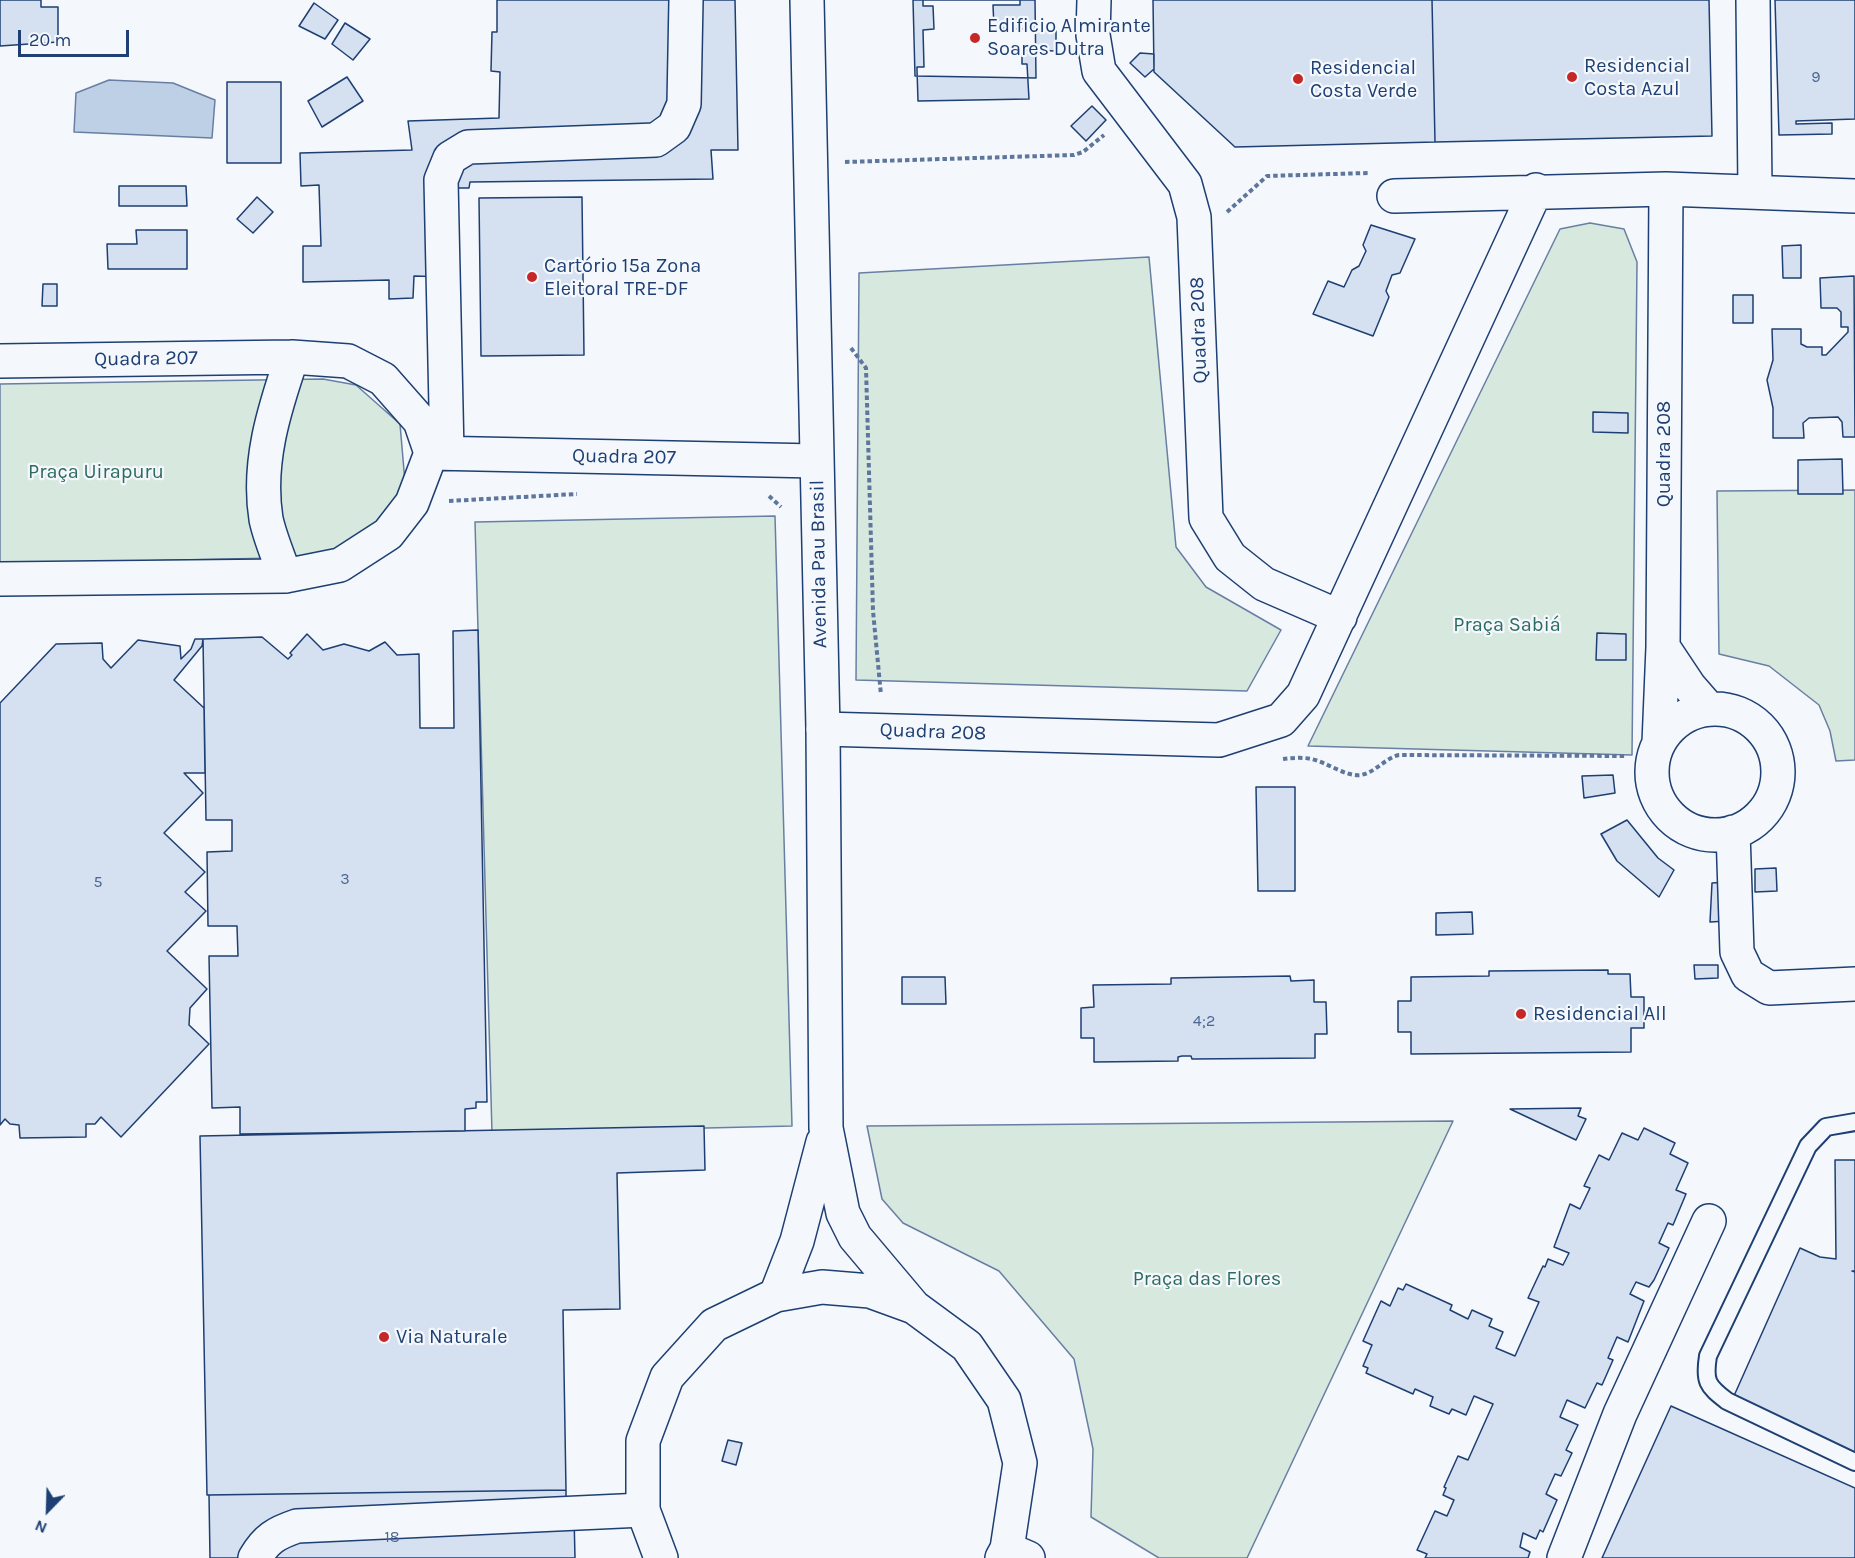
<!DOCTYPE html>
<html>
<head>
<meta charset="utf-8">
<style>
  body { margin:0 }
  #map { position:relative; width:1855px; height:1558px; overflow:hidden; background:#f4f7fb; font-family:Karla,sans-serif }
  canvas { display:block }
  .north { position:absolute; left:18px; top:1480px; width:60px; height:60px; -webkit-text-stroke:4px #f4f7fb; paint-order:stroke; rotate:203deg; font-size:16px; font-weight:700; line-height:24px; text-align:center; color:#1d3f73 }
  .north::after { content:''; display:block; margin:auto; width:21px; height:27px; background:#1d3f73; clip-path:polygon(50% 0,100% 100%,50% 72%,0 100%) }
  .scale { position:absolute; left:18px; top:30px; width:111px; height:27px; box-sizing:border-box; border:3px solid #1d3f73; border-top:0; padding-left:8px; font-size:18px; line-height:21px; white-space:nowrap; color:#1d3f73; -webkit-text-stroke:4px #f4f7fb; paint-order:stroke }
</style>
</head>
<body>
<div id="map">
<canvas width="1855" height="1558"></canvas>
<div class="north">N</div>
<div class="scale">20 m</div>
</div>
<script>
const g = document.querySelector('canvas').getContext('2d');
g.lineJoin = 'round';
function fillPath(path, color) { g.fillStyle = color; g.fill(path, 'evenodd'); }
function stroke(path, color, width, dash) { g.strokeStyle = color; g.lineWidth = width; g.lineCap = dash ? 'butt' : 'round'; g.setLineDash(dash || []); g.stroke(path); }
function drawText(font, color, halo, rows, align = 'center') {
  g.font = font + ' Karla,sans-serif'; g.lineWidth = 4.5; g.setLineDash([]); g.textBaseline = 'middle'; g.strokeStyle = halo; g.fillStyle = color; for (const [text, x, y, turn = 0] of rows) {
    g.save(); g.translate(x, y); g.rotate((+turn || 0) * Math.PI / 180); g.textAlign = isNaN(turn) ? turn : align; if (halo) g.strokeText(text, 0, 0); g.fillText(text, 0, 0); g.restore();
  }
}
const green = new Path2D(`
  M 1590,223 L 1624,229 L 1637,262 L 1632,755 L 1308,746 L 1560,229 Z
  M 1149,257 L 1176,547 L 1206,587 L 1281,630 L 1247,691 L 856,680 L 859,273 Z
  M 323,379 L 356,385 L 400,424 L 406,494 L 376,543 L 319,557 L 0,564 L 0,384 Z
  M 1855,490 L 1855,760 L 1836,761 L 1830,731 L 1819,705 L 1769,666 L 1719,654 L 1717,491 Z
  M 775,516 L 792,1126 L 492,1133 L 475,522 Z
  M 1453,1121 L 1247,1558 L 1159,1558 L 1091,1517 L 1093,1449 L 1074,1359 L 999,1271 L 903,1223 L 882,1199 L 867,1126 Z`);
const water = new Path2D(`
  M 109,80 L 173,83 L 215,100 L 212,138 L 74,132 L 76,93 Z`);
const building = new Path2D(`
  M 0,0 L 41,0 L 41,7 L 58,7 L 58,42 L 0,46 Z
  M 497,0 L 735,0 L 738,150 L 711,150 L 713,179 L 470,182 L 469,188 L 444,188 L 446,277 L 414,276 L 413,298 L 389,299 L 389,280 L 303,282 L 303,246 L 321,246 L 319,185 L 301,186 L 300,153 L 412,150 L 408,121 L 499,118 L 500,72 L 491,71 L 492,32 L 497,32 Z
  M 913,0 L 1035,0 L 1036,78 L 915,76 Z
  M 923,0 L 1020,0 L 1020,5 L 993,5 L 994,28 L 1056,30 L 1056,51 L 1022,50 L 1022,64 L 1027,64 L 1029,99 L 918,101 L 917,70 L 917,67 L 924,67 L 923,30 L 934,29 L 933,6 L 923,6 Z
  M 1153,0 L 1432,0 L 1435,142 L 1235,147 L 1154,72 Z
  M 1432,0 L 1709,0 L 1712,136 L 1435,142 Z
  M 1775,0 L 1855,0 L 1855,119 L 1796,121 L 1796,124 L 1832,123 L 1832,134 L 1779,135 Z
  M 314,3 L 338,20 L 325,39 L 299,26 Z
  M 345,23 L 370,39 L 353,60 L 332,44 Z
  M 1140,53 L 1154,54 L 1154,69 L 1145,77 L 1130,63 Z
  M 347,77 L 363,101 L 322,127 L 308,101 Z
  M 227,82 L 281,82 L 281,163 L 227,163 Z
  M 1092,106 L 1106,120 L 1086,141 L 1071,126 Z
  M 119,186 L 186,186 L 187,206 L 119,206 Z
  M 257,197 L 273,212 L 253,233 L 237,219 Z
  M 582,197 L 584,355 L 481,356 L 479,198 Z
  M 1371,225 L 1415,239 L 1400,273 L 1392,275 L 1386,291 L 1389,297 L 1373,336 L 1313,314 L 1328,281 L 1344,287 L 1352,270 L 1359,266 L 1366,251 L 1363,245 Z
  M 136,230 L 187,230 L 187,269 L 108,269 L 107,244 L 137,244 Z
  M 1801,245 L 1801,278 L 1783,278 L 1782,246 Z
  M 1854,276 L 1855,437 L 1843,437 L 1842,422 L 1838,417 L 1809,418 L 1803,423 L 1804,438 L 1773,438 L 1773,408 L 1767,380 L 1773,360 L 1772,329 L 1801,329 L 1801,344 L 1807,347 L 1822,347 L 1822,355 L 1826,355 L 1848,332 L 1848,327 L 1841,327 L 1841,312 L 1837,308 L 1821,308 L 1820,278 Z
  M 43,284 L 57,284 L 57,306 L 42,306 Z
  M 1733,295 L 1753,295 L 1753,323 L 1733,323 Z
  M 1593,412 L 1628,413 L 1628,433 L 1593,432 Z
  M 1842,459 L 1843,494 L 1798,494 L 1798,460 Z
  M 478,630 L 487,1102 L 476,1102 L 476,1108 L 465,1109 L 465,1131 L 240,1134 L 240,1107 L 212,1108 L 209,956 L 238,956 L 237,926 L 208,926 L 207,852 L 232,851 L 232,820 L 206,820 L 203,639 L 262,637 L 288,659 L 292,655 L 290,653 L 307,634 L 323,650 L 344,644 L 369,651 L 385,642 L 397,655 L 419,654 L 420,728 L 454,728 L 453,631 Z
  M 1597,633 L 1626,634 L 1626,660 L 1596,660 Z
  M 195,639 L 203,639 L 202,646 L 174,680 L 204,708 L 205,773 L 184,773 L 203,793 L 164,833 L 205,872 L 185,892 L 206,911 L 167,951 L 207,989 L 190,1008 L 189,1025 L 209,1044 L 121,1137 L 101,1117 L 95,1124 L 86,1124 L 86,1137 L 20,1138 L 19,1125 L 10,1124 L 5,1119 L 0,1125 L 0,703 L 56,644 L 102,643 L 103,659 L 111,668 L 138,640 L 180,646 L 181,659 L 191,649 Z
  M 1613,775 L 1615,793 L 1584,798 L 1582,776 Z
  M 1256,787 L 1295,787 L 1295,891 L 1258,891 Z
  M 1627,820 L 1658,858 L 1674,870 L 1659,897 L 1617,861 L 1601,834 Z
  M 1776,868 L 1777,891 L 1755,892 L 1755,869 Z
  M 1726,882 L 1727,921 L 1710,922 L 1712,883 Z
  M 1472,912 L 1473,934 L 1436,935 L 1436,913 Z
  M 1694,965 L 1718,965 L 1718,978 L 1695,979 Z
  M 1608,970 L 1608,974 L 1630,974 L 1631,997 L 1644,997 L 1644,1028 L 1631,1028 L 1631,1052 L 1411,1054 L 1411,1032 L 1398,1032 L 1398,1001 L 1411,1001 L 1411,977 L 1489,976 L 1489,971 Z
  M 1290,976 L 1291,981 L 1314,980 L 1314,1002 L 1326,1002 L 1327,1034 L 1315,1034 L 1315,1058 L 1192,1059 L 1191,1056 L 1182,1056 L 1178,1057 L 1178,1061 L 1094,1062 L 1094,1038 L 1081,1038 L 1081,1008 L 1094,1007 L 1093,985 L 1171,984 L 1171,978 Z
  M 902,977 L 945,977 L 946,1004 L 902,1004 Z
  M 1581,1108 L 1578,1116 L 1586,1119 L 1576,1140 L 1510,1109 Z
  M 704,1126 L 705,1170 L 617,1173 L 620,1309 L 563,1310 L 566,1490 L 207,1495 L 200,1136 Z
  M 1644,1128 L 1675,1143 L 1670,1154 L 1688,1163 L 1676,1190 L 1686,1194 L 1673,1225 L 1668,1223 L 1659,1243 L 1669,1248 L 1654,1280 L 1649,1287 L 1636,1282 L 1630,1294 L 1644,1301 L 1628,1342 L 1617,1337 L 1608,1358 L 1613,1360 L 1602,1385 L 1597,1383 L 1585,1408 L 1567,1400 L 1560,1417 L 1578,1425 L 1566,1450 L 1572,1453 L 1561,1476 L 1555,1474 L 1546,1494 L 1557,1500 L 1543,1532 L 1540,1530 L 1536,1539 L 1523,1533 L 1520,1547 L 1530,1552 L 1528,1558 L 1425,1558 L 1427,1554 L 1417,1550 L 1435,1511 L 1447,1516 L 1454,1500 L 1443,1495 L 1446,1488 L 1444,1487 L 1458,1456 L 1468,1460 L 1493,1404 L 1474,1396 L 1466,1415 L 1452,1409 L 1449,1414 L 1430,1406 L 1433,1397 L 1415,1389 L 1413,1394 L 1366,1373 L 1368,1368 L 1363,1366 L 1372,1345 L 1363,1341 L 1381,1301 L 1390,1306 L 1398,1288 L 1403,1290 L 1406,1284 L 1452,1305 L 1450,1310 L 1468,1319 L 1472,1310 L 1492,1319 L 1489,1326 L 1503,1332 L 1496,1348 L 1515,1356 L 1539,1302 L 1528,1298 L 1543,1266 L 1545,1267 L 1548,1259 L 1563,1265 L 1569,1253 L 1554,1247 L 1570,1204 L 1580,1209 L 1590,1188 L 1584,1186 L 1599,1155 L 1609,1160 L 1622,1133 L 1638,1140 Z
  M 1835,1160 L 1855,1160 L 1855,1271 L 1852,1271 L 1855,1272 L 1855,1464 L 1729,1407 L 1800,1248 L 1820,1257 L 1836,1259 Z
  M 1671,1406 L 1855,1488 L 1855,1558 L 1602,1558 Z
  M 728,1440 L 742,1443 L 736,1465 L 722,1461 Z
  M 566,1490 L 566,1516 L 574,1515 L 575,1558 L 210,1558 L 209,1495 Z`);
const path = new Path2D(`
  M 845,162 L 1074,155 L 1083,152 L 1104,135
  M 1227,212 L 1267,176 L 1368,173
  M 851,348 L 866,368 L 873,611 L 881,695
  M 769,496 L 781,507
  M 449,501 L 577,494
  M 1283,759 C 1292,758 1302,757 1311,759 C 1327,762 1345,777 1361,775 C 1376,772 1385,758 1399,755 L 1626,756`);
const lane = new Path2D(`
  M 1855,1122 L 1826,1127 L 1808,1146 L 1708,1356 C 1704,1381 1707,1386 1727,1401 L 1855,1462`);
const street = new Path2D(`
  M 1094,0 L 1093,35 L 1099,71 L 1185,184 L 1194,217 L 1206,518 L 1230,557 L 1264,584 L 1340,617
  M 1753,0 L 1755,190
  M 1394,196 L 1666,189 L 1855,196
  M 0,361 L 292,357 L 348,361 L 383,379 L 420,421 L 431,453 L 412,503 L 388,534 L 340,565 L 285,576 L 0,579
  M 431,453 L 816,461
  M 447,453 L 441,180 L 450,158 L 468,147 L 656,140 L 674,127 L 684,104 L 686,0
  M 285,576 C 279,558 270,538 266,519 C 257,463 274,410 292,357
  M 1663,647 L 1689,686 L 1709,709
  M1652 772a63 63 0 1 1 126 0a63 63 0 1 1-126 0Z
  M 823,729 L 1219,740 L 1281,720 L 1303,695 L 1536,190
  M 1659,743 L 1663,647 L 1666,189
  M 1733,832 L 1737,952 L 1748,975 L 1769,988 L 1855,984
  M 1007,1549 L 1028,1558
  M 255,1558 C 266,1539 276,1533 297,1526 L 643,1510
  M 1564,1558 L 1620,1414 L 1709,1221`);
const secondary = new Path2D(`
  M 807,0 L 823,729 L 826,1128 L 843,1213 L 855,1237 L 914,1307
  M 776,1295 L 797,1241 L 823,1142
  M 661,1558 L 643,1510 L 643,1441 L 667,1377 L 714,1325 L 776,1295 L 822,1287 L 870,1291 L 914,1307 L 967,1346 L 1004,1400 L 1020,1463 L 1007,1549 L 1002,1558`);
const markers = [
  [975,38,6,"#c62828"],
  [1572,77,6,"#c62828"],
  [1298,79,6,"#c62828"],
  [532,277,6,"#c62828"],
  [1521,1014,6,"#c62828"],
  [384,1337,6,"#c62828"]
];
const numberNames = [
  ["9",1816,77],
  ["3",345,879],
  ["5",98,882],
  ["4;2",1204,1021],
  ["18",392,1537]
];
const poiNames = [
  ["Edificio Almirante",987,26],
  ["Soares Dutra",987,49],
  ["Residencial",1584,66],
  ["Costa Azul",1584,89],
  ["Residencial",1310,68],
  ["Costa Verde",1310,91],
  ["Cartório 15ª Zona",544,266],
  ["Eleitoral TRE-DF",544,289],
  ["Residencial All",1533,1014],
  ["Via Naturale",396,1337]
];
const streetNames = [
  ["Quadra 208",1199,330,-92],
  ["Quadra 207",146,359,-1],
  ["Quadra 208",1664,454,-90],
  ["Quadra 207",624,457,1],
  ["Avenida Pau Brasil",819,564,-91],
  ["Quadra 208",933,732,2]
];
const parkNames = [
  ["Praça Uirapuru",96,472],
  ["Praça Sabiá",1507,625],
  ["Praça das Flores",1207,1279]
];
fillPath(green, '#d7e8df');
stroke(green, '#687fa3', 1.5);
fillPath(water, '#bed0e5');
stroke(water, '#687fa3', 1.5);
fillPath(building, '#d5e0f0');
stroke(building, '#1d3f73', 1.5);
stroke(lane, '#1d3f73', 20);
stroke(street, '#1d3f73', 36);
stroke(secondary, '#1d3f73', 36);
stroke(path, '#5e769c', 4, [4.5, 3]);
stroke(lane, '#f4f7fb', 16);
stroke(street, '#f4f7fb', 33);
stroke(secondary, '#f4f7fb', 33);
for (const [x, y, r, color] of markers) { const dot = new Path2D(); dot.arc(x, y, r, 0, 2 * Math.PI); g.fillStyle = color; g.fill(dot); stroke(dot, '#f4f7fb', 2); }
drawText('16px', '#4b6792', null, numberNames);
drawText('20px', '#1d3f73', '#f4f7fb', poiNames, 'left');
drawText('20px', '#1d3f73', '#f4f7fb', streetNames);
drawText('20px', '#2c6c60', '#f4f7fb', parkNames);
</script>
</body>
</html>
